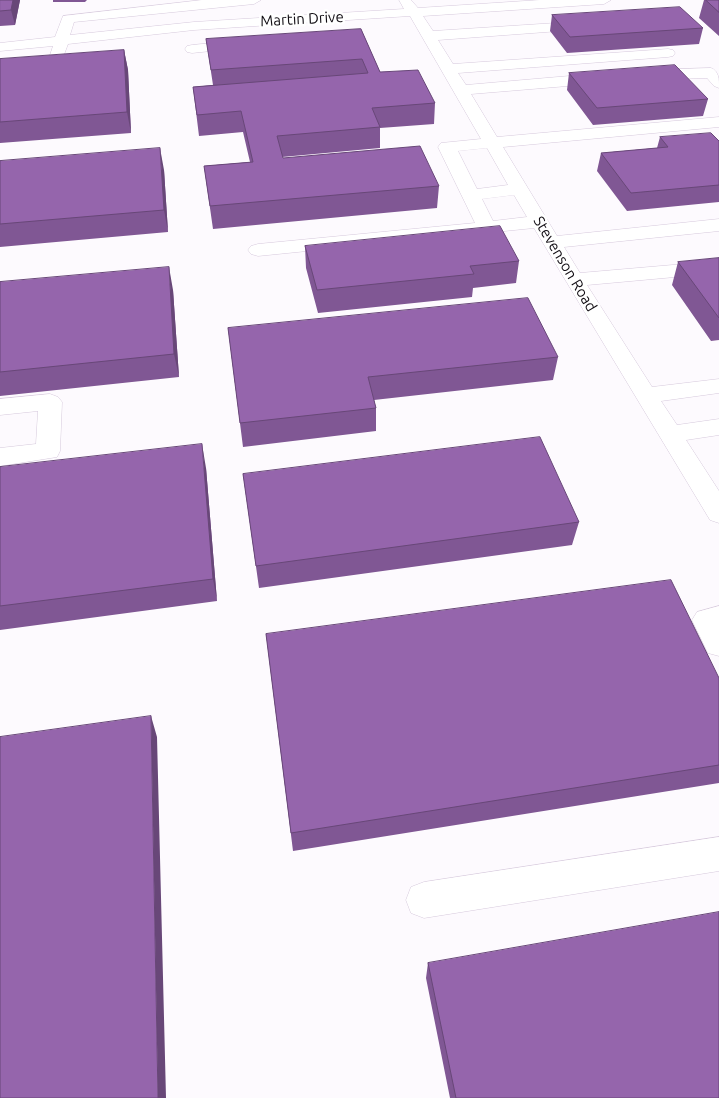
<!DOCTYPE html>
<html>
<head>
<meta charset="utf-8">
<style>
  body { margin:0 }
  canvas { display:block; background:#fdfafe }
</style>
</head>
<body>
<canvas width="719" height="1098"></canvas>
<script>
const g = document.querySelector('canvas').getContext('2d');
g.lineJoin = 'round';
function stroke(path, color, width, dash) { g.strokeStyle = color; g.lineWidth = width; g.lineCap = dash ? 'butt' : 'round'; g.setLineDash(dash || []); g.stroke(path); }
function fillPath(path, color) { g.fillStyle = color; g.fill(path, 'evenodd'); }
function drawText(font, color, halo, rows, align = 'center') {
  g.font = font + ' Ubuntu,sans-serif'; g.lineWidth = 5; g.setLineDash([]); g.textBaseline = 'middle'; g.strokeStyle = halo; g.fillStyle = color; for (const [text, x, y, turn = 0] of rows) {
    g.save(); g.translate(x, y); g.rotate((+turn || 0) * Math.PI / 180); g.textAlign = isNaN(turn) ? turn : align; if (halo) g.strokeText(text, 0, 0); g.fillText(text, 0, 0); g.restore();
  }
}
const minor = new Path2D(`
  M 202,0 L 261,0 L 254,4 L 74,22 L 70,35 L 194,22 L 404,9 L 399,0 L 411,0 L 418,8 L 540,0 L 611,0 L 604,4 L 423,16 L 433,31 L 587,21 L 594,25 L 587,29 L 438,40 L 453,64 L 668,49 L 673,50 L 675,53 L 673,56 L 668,57 L 458,73 L 466,85 L 604,73 L 609,75 L 612,78 L 609,81 L 604,83 L 471,94 L 497,137 L 719,117 L 719,127 L 503,147 L 557,236 L 719,219 L 719,231 L 564,247 L 580,273 L 719,261 L 719,273 L 587,285 L 652,387 L 719,379 L 719,393 L 661,401 L 677,425 L 719,419 L 719,435 L 686,440 L 719,491 L 719,523 L 710,520 L 534,228 L 258,256 L 251,254 L 248,250 L 251,246 L 258,244 L 475,223 L 438,147 L 441,143 L 481,139 L 410,16 L 194,30 L 68,44 L 59,68 L 0,74 L 0,64 L 48,61 L 53,46 L 0,51 L 0,43 L 55,37 L 63,16 ZM 487,148 L 508,185 L 477,189 L 458,151 ZM 514,195 L 527,217 L 493,221 L 482,199 Z
  M 244,40 L 249,41 L 251,44 L 249,47 L 192,53 L 187,52 L 185,49 L 187,46 L 192,45 Z
  M 711,68 C 719,71 719,79 719,88 L 714,86 L 707,78 L 647,80 L 642,78 L 639,75 L 642,72 L 647,70 Z
  M 50,394 L 58,397 L 62,402 L 60,451 L 57,457 L 0,466 L 0,448 L 36,444 L 38,411 L 0,415 L 0,399 Z
  M 719,606 L 719,656 L 708,653 L 692,620 L 697,612 Z
  M 719,837 L 719,871 L 424,918 L 411,913 L 406,900 L 411,887 L 424,882 Z`);
const wall = new Path2D(`
  M 0,0 L 20,0 L 15,25 L 0,26 Z
  M 53,0 L 87,0 L 85,2 L 53,2 Z
  M 704,0 L 719,0 L 719,36 L 699,18 Z
  M 552,15 L 703,28 L 699,44 L 567,53 L 550,31 Z
  M 361,29 L 380,72 L 435,103 L 434,124 L 380,128 L 380,148 L 282,157 L 283,158 L 439,186 L 437,208 L 213,229 L 204,166 L 250,162 L 243,132 L 199,136 L 193,87 L 213,85 L 206,39 Z
  M 124,50 L 128,70 L 131,133 L 0,143 L 0,59 Z
  M 569,73 L 708,99 L 703,116 L 593,125 L 567,90 Z
  M 660,137 L 719,141 L 719,202 L 627,211 L 597,171 L 601,153 L 657,148 Z
  M 0,161 L 164,170 L 168,232 L 0,247 Z
  M 305,246 L 519,261 L 516,283 L 473,288 L 472,297 L 318,313 L 306,268 Z
  M 719,258 L 719,340 L 711,341 L 672,285 L 678,262 Z
  M 0,282 L 173,290 L 179,377 L 0,396 Z
  M 228,328 L 558,357 L 553,380 L 374,400 L 376,408 L 376,431 L 243,447 Z
  M 0,467 L 206,468 L 217,601 L 0,630 Z
  M 243,474 L 579,522 L 572,545 L 259,588 Z
  M 266,634 L 719,678 L 719,783 L 293,851 Z
  M 428,963 L 719,1098 L 450,1098 L 426,978 Z`);
const shadedWall = new Path2D(`
  M 13,0 L 20,0 L 15,25 L 11,10 Z
  M 124,50 L 128,70 L 131,133 L 127,112 Z
  M 160,148 L 164,170 L 168,232 L 164,210 Z
  M 169,267 L 173,290 L 179,377 L 174,354 Z
  M 202,444 L 206,468 L 217,601 L 213,579 Z
  M 151,716 L 157,737 L 166,1098 L 158,1098 Z`);
const building = new Path2D(`
  M 0,0 L 13,0 L 11,10 L 0,11 Z
  M 706,0 L 719,0 L 719,12 Z
  M 680,7 L 703,28 L 570,37 L 552,15 Z
  M 361,29 L 380,72 L 418,70 L 435,103 L 372,108 L 380,127 L 277,136 L 283,158 L 420,146 L 439,186 L 210,206 L 204,166 L 253,162 L 241,111 L 197,115 L 193,87 L 368,73 L 362,59 L 211,70 L 206,39 Z
  M 124,50 L 127,112 L 0,122 L 0,59 Z
  M 675,65 L 708,99 L 597,108 L 569,73 Z
  M 711,133 L 719,141 L 719,185 L 631,193 L 601,153 L 668,147 L 660,137 Z
  M 160,148 L 164,210 L 0,224 L 0,161 Z
  M 500,226 L 519,261 L 470,266 L 474,274 L 317,290 L 305,246 Z
  M 719,258 L 719,318 L 678,262 Z
  M 169,267 L 174,354 L 0,372 L 0,282 Z
  M 528,298 L 558,357 L 368,377 L 376,408 L 240,423 L 228,328 Z
  M 540,437 L 579,522 L 256,566 L 243,474 Z
  M 202,444 L 213,579 L 0,606 L 0,467 Z
  M 671,580 L 719,678 L 719,765 L 291,833 L 266,634 Z
  M 151,716 L 158,1098 L 0,1098 L 0,737 Z
  M 719,912 L 719,1098 L 456,1098 L 428,963 Z`);
const farStreetnames = [
  ["Martin Drive",302,19,-3],
  ["Stevenson Road",565,264,59]
];
stroke(minor, '#d6c9dc', 1);
fillPath(minor, '#fff');
fillPath(wall, '#805794');
fillPath(shadedWall, '#684778');
fillPath(building, '#9565ac');
stroke(building, '#684778', 1);
drawText('15px', '#100c12', '#fff', farStreetnames);
</script>
</body>
</html>
